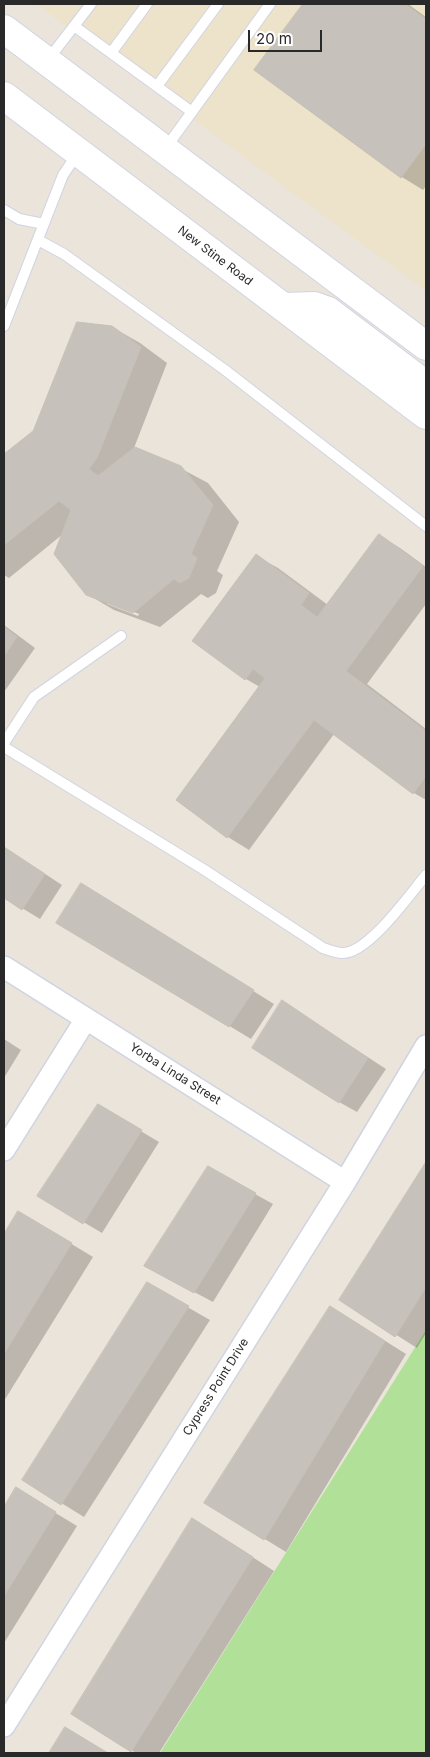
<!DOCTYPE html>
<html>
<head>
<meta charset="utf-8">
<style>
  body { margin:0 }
  #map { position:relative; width:430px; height:1757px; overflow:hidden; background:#ebe4db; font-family:Inter,sans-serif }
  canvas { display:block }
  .frame { position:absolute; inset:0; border:5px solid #292929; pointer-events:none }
  .scale { position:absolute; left:248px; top:30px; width:74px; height:22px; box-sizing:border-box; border:2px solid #292929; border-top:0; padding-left:6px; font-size:15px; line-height:18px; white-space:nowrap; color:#292929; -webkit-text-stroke:4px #fff; paint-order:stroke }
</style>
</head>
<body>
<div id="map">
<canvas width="430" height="1757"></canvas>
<div class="frame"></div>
<div class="scale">20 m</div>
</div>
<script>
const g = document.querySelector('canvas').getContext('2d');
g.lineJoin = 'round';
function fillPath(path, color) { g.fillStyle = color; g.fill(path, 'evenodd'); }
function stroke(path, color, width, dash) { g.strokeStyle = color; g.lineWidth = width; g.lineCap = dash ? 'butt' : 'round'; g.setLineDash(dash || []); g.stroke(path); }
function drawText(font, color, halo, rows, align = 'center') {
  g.font = font + ' Inter,sans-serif'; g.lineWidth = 4; g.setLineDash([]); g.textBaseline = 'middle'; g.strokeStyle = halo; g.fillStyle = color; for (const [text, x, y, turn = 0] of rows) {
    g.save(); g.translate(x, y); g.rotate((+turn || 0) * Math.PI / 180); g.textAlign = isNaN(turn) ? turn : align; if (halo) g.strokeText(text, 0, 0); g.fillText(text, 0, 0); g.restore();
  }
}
const education = new Path2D(`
  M 36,4 L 426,4 L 426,291 Z`);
const green = new Path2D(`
  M 426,1330 L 426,1753 L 160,1753 Z`);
const shadow = new Path2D(`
  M 305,4 L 408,4 L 426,17 L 426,186 L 423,190 L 402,177 L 256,70 Z
  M 112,327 L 140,343 L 167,363 L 134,448 L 180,468 L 208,483 L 239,522 L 217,571 L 223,575 L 216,593 L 208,598 L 201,594 L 160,627 L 114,610 L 87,594 L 63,534 L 9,578 L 4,575 L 4,455 L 34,432 ZM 107,601 L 139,614 L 138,616 L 107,604 Z
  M 379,535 L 400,548 L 426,567 L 426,604 L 367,684 L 426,729 L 426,800 L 414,793 L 334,734 L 249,850 L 228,837 L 177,800 L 260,687 L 246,679 L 256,556 L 278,568 L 328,605 Z
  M 4,625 L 35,648 L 4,692 Z
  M 4,847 L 62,885 L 40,919 L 4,897 Z
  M 103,897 L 274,1004 L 251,1039 L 58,922 Z
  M 300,1013 L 386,1069 L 357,1112 L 339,1102 Z
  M 4,1039 L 21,1050 L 4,1078 Z
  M 99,1106 L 159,1142 L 102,1233 L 39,1196 Z
  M 426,1164 L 426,1333 L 417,1348 L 341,1300 Z
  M 255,1194 L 273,1204 L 213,1302 L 164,1276 Z
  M 19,1212 L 93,1257 L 4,1401 L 4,1236 Z
  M 147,1284 L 210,1320 L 84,1517 L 24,1480 Z
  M 352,1320 L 406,1354 L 286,1552 L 206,1503 Z
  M 16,1489 L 77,1526 L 4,1643 L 4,1509 Z
  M 214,1532 L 274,1571 L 159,1753 L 136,1753 L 72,1714 Z
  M 66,1729 L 87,1741 L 107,1753 L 50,1753 Z`);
const building = new Path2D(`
  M 303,4 L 405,4 L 426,19 L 426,144 L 401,178 L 254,70 Z
  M 77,322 L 112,326 L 141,347 L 97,458 L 89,469 L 98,476 L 135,447 L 181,466 L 213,505 L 191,554 L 197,558 L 189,578 L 180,583 L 174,579 L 133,613 L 86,595 L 54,554 L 71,510 L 59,501 L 4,545 L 4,454 L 33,431 Z
  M 379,534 L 423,566 L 346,671 L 426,731 L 426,776 L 413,794 L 314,720 L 227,838 L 176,800 L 265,678 L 253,669 L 245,680 L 192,641 L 256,554 L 309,593 L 301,605 L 317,617 Z
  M 4,627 L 17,637 L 4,656 Z
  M 4,847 L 45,874 L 22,910 L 4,898 Z
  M 81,883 L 254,990 L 229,1027 L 56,923 Z
  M 282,1000 L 368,1058 L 339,1103 L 252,1048 Z
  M 98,1104 L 142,1130 L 83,1224 L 37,1196 Z
  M 426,1162 L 426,1287 L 395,1337 L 339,1300 Z
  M 208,1166 L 256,1193 L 194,1293 L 144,1266 Z
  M 18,1211 L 72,1243 L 4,1354 L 4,1234 Z
  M 147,1282 L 189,1306 L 61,1505 L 22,1480 Z
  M 330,1306 L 385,1341 L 264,1540 L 204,1503 Z
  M 16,1487 L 56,1512 L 4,1596 L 4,1507 Z
  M 192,1518 L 253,1557 L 131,1752 L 71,1714 Z
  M 65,1727 L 108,1753 L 49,1753 Z`);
const service = new Path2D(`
  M 74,26 L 192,112
  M 111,53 L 147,4
  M 47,61 L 91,4
  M 157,86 L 218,4
  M 165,149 L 270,4
  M 4,210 L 19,219 L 44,224
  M 38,240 L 64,254 L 225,370 L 426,526
  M 4,326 L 63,175 L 78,153
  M 4,743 L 34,697 L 121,636
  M 4,747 L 203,869 L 323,948 C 329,950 336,953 342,953 C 368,954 410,894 426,875`);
const minor = new Path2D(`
  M 4,967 L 345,1182
  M 4,1150 L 86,1019
  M 4,1726 L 345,1182 L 426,1046`);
const secondary = new Path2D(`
  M 4,29 L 426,346
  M 4,96 L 426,415
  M 283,307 L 314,306 L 328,311 L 426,385`);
const streetNames = [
  ["New Stine Road",215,256,37],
  ["Yorba Linda Street",175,1074,32],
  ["Cypress Point Drive",216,1387,-58]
];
fillPath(education, '#ede2ca');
fillPath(green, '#b1e198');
fillPath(shadow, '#0003');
fillPath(building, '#c6c1bb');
stroke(building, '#c6c0b5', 1);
stroke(service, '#d0d4e2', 12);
stroke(minor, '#d0d4e2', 24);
stroke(secondary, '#d0d4e2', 30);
stroke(service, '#fff', 10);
stroke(minor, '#fff', 21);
stroke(secondary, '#fff', 28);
drawText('12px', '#292929', '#fff', streetNames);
</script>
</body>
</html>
